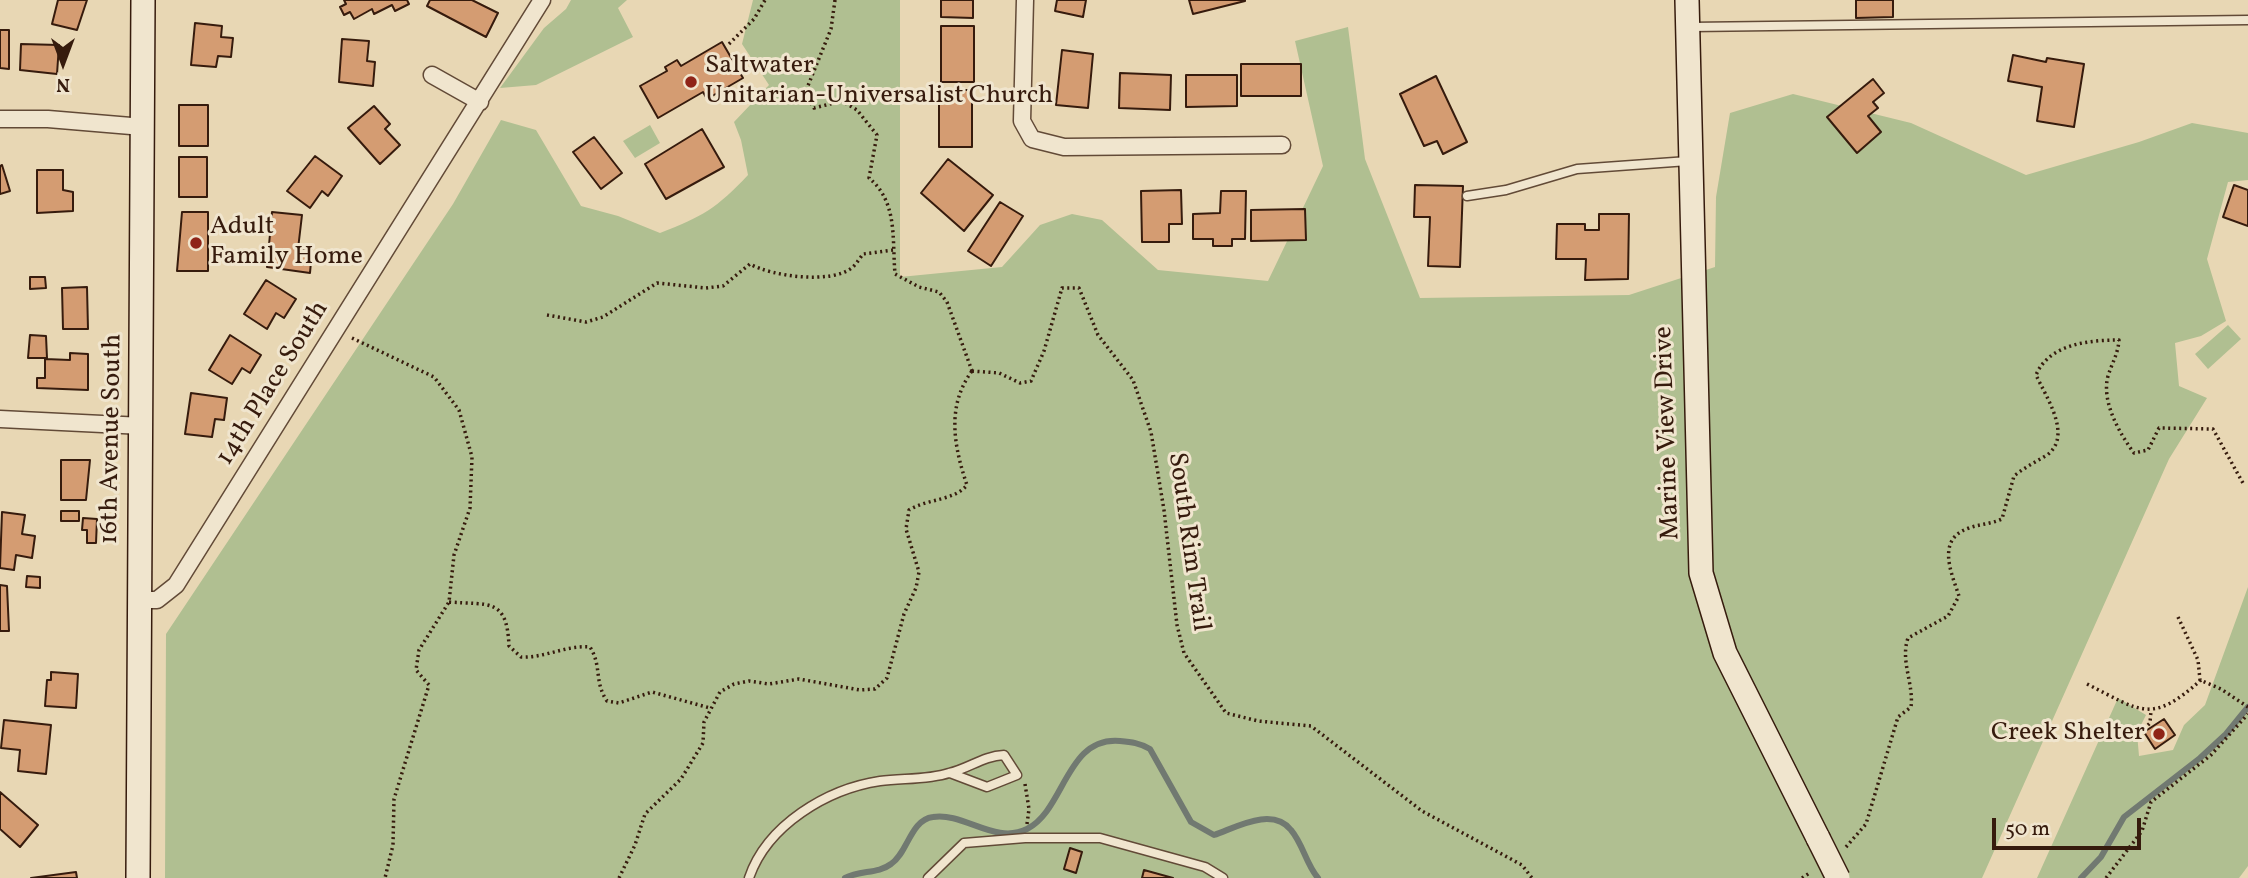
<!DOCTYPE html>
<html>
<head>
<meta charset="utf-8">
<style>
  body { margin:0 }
  #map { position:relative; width:2248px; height:878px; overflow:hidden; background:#e8d7b4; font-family:Vollkorn,serif }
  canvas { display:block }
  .north { position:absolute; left:28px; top:28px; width:70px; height:70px; -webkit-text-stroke:5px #f0e5ce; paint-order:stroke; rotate:180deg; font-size:19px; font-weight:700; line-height:28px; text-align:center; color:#361b0d }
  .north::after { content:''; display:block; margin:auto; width:24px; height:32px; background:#361b0d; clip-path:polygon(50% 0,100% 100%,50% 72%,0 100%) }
  .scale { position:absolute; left:1992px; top:818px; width:149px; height:32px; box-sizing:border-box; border:4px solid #361b0d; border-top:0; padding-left:9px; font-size:21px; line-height:24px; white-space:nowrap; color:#361b0d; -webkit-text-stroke:5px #f0e5ce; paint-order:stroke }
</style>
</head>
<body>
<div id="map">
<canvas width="2248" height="878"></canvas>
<div class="north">N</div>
<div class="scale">50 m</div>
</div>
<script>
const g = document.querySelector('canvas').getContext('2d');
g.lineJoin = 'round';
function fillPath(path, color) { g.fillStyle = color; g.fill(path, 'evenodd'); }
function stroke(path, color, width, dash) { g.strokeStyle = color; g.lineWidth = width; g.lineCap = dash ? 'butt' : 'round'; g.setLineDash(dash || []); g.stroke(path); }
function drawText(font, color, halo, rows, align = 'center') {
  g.font = font + ' Vollkorn,serif'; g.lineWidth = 6; g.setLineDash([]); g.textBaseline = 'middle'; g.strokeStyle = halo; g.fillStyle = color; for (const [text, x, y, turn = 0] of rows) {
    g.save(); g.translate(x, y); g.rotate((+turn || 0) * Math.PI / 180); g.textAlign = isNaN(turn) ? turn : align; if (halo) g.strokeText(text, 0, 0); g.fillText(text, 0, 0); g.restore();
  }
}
const green = new Path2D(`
  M 571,0 L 627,0 L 618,8 L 633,37 L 536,85 L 500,88 L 544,28 L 566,9 Z
  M 753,0 L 900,0 L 900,277 L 1002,267 L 1040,225 L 1072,214 L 1102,220 L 1158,270 L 1268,281 L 1323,166 L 1295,41 L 1348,27 L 1365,159 L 1420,298 L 1629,295 L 1715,267 L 1716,197 L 1730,113 L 1793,94 L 1911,123 L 2026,175 L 2139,142 L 2192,123 L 2248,133 L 2248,180 L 2228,182 L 2207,259 L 2226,321 L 2201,336 L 2175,343 L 2179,386 L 2207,398 L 2169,459 L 1982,878 L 165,878 L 166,634 L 453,204 L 501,120 L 536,130 L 581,206 L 618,216 L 660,233 C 702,217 717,208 748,175 L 741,140 L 734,122 L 769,85 L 742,44 Z
  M 650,125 L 660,143 L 635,158 L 623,141 Z
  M 2228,325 L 2241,339 L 2208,369 L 2195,354 Z
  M 2248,587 L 2248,866 L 2239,878 L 2037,878 L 2118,698 L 2146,715 L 2137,733 L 2139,756 L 2173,750 L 2184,725 L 2205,705 Z`);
const stream = new Path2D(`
  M 845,878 C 860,870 878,874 891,864 C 908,853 910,820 933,817 C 964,812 995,845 1027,829 C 1065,810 1066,736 1120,741 C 1131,742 1140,743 1150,749 L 1191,822 L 1214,835 C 1235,828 1272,806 1291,830 C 1303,844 1306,864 1318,878
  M 2081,878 L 2101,857 L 2124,817 L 2200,758 L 2226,734 L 2248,707`);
const building = new Path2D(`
  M 58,0 L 87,0 L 77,30 L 52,24 Z
  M 344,0 L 407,0 L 409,4 L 395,11 L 392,5 L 374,14 L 372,9 L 354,19 L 350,12 L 344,15 L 340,7 L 346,4 Z
  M 430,0 L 472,0 L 498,13 L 486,37 L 427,6 Z
  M 941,0 L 973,0 L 973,18 L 941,17 Z
  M 1057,0 L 1086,0 L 1083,17 L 1055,11 Z
  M 1189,0 L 1245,0 L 1245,1 L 1193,14 Z
  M 1856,0 L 1893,0 L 1893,17 L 1856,18 Z
  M 195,23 L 222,26 L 221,37 L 233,38 L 231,57 L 218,56 L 216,67 L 191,65 Z
  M 941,26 L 974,26 L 974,82 L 941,82 Z
  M 0,30 L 9,30 L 9,69 L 0,68 Z
  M 342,39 L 369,41 L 367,61 L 375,62 L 373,86 L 339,82 Z
  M 722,42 L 743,78 L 707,99 L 703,92 L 658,118 L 640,86 L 667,71 L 665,67 L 677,60 L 681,66 Z
  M 21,44 L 59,45 L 57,74 L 20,70 Z
  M 1062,50 L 1093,54 L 1088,108 L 1056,105 Z
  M 2013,55 L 2046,62 L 2047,58 L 2084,64 L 2074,127 L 2037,121 L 2042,87 L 2008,81 Z
  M 1241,64 L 1301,64 L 1301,96 L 1241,96 Z
  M 1120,73 L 1171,75 L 1170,110 L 1119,108 Z
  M 1186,75 L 1237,75 L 1237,106 L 1186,107 Z
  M 1436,76 L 1467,142 L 1443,154 L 1437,141 L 1424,146 L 1400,94 Z
  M 1873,79 L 1884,93 L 1873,102 L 1878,108 L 1868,116 L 1881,132 L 1857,153 L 1827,117 Z
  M 939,90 L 972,90 L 972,147 L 939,147 Z
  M 179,105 L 208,105 L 208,146 L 179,146 Z
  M 374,106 L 390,124 L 385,129 L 400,145 L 380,164 L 348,128 Z
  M 702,129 L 724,167 L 666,199 L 645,164 Z
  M 594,137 L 622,173 L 601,189 L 573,152 Z
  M 315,156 L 342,176 L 328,196 L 322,191 L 310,208 L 287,191 Z
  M 179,157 L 207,157 L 207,197 L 179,197 Z
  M 948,159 L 993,195 L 964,231 L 921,193 Z
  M 2,165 L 10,191 L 0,194 L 0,166 Z
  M 37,170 L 63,170 L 63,190 L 73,192 L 73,211 L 37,213 Z
  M 1415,185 L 1463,186 L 1460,267 L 1428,266 L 1430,217 L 1414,217 Z
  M 2234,185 L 2248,190 L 2248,226 L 2223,217 Z
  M 1181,190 L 1182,224 L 1169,224 L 1169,242 L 1142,242 L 1141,191 Z
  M 1221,191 L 1246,191 L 1245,239 L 1232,239 L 1232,246 L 1213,246 L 1213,239 L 1193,239 L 1193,214 L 1220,213 Z
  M 1000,202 L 1023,216 L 991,266 L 968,251 Z
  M 1305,209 L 1306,240 L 1251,241 L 1251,210 Z
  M 182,212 L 208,212 L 208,271 L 177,271 Z
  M 272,212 L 302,215 L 298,249 L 312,250 L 310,273 L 267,267 Z
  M 1599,214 L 1629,214 L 1628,279 L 1585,280 L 1586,259 L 1556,259 L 1557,224 L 1585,224 L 1585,230 L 1599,230 Z
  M 30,277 L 45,277 L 46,288 L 30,289 Z
  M 266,280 L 296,299 L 284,318 L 276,313 L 267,329 L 244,314 Z
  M 87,287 L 88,329 L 63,329 L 62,288 Z
  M 30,335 L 46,336 L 47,358 L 28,358 Z
  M 230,335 L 261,355 L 250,373 L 242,368 L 232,384 L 209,370 Z
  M 70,353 L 88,354 L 88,390 L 37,388 L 37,378 L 45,378 L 45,359 L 70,360 Z
  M 191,393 L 227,398 L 224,420 L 215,419 L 212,437 L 185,434 Z
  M 61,460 L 90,460 L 86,500 L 61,500 Z
  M 61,511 L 79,511 L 79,521 L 61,521 Z
  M 2,512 L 25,515 L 22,534 L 35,536 L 32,558 L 16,555 L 14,570 L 0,568 Z
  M 83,518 L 97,519 L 96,543 L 87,543 L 87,530 L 82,530 Z
  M 27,576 L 40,577 L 40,588 L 26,587 Z
  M 0,585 L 7,586 L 9,631 L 0,631 Z
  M 51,672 L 78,674 L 76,708 L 45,706 L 47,680 L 51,680 Z
  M 2164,719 L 2175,735 L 2155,749 L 2144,732 Z
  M 4,720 L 51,725 L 46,774 L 18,771 L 20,750 L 1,748 Z
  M 0,792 L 38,825 L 20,847 L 0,829 Z
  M 1070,848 L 1082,852 L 1076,873 L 1064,869 Z
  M 1144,870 L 1173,878 L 1142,878 Z
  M 76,872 L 77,878 L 31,878 Z`);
const path = new Path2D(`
  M 835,0 L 831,29 L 805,93 L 814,108 L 842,101 L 857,110 L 877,135 L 869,178 C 898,202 892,239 895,274 L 919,287 L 939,292 L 947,302 L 972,371
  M 729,44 L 754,19 L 765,0
  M 547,315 L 586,322 L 603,317 L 657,283 L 706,288 L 723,286 L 750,264 C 771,276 832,285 853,267 C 857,263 860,258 863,254 L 893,250
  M 352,338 L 434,377 L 459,410 L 472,457 L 470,508 L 454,555 L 449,602 L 419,650 L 416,670 L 429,685 L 394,799 L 393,845 L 385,878
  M 972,371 L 999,373 L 1020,383 L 1031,381 L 1044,351 L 1062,288 L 1079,288 L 1098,335 L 1133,380 L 1151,432 L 1164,510 L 1177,625 L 1184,653 L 1226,713 L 1258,721 L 1311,726 L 1422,811 L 1522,865 L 1532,878
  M 449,602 C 490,605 507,598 509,646 L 521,657 C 545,658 566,645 590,647 C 602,666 594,682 607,701 L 619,703 L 652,692 L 710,708
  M 2178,617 L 2198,660 L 2200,680 L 2221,689 L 2248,707
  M 2087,684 C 2141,711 2151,725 2201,680
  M 2144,729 L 2150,723 L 2151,710
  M 1025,784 L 1029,809 L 1027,824
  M 1846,847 L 1866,824 L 1898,717 L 1911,707 C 1914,684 1900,661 1908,638 L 1948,616 L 1959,596 C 1951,572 1936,539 1969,528 C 1980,524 1991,524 2002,519 L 2014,476 C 2025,467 2036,462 2047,455 C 2073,436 2046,397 2036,375 C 2049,344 2089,340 2119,340 C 2118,354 2112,363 2108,376 C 2101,402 2120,434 2134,453 L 2148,450 L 2159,428 L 2213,429 L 2244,485
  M 619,878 L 635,845 L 645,814 L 681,779 L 703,743 L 704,722 L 720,692 L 734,684 L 749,681 L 769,684 L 799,679 L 860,690 L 875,689 L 887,678 L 904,614 L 916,588 L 919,572 L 906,529 L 909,510 C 929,498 954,501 967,485 C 954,447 946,406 972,371
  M 1802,878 L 1811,872
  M 2106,878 L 2142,831 L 2151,802 L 2211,755 L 2248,714`);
const service = new Path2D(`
  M 1691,27 L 2248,20
  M 1467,196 L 1506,190 L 1577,169 L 1688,161
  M 749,878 C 767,825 827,789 880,781 C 903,778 928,780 949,773 C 970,768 983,756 1004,755 L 1017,775 L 987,787 L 950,773
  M 928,878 L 964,843 L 1025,838 L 1100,838 L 1205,867 L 1223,878`);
const minor = new Path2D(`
  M 1025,0 L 1022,121 L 1032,139 L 1064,147 L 1282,145
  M 432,75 L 480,102
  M 0,119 L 48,119 L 143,127
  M 0,419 L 143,426
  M 138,600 L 157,600 L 176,585 L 542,0`);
const secondary = new Path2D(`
  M 1687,0 L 1701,573 L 1725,653 L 1818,838
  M 138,878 L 143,0`);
const secondaryBridge = new Path2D(`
  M 1818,838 L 1838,878`);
const markers = [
  [691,82,7,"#8f2418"],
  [196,243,7,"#8f2418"],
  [2159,734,7,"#8f2418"]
];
const poiNames = [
  ["Saltwater",705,67],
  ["Unitarian-Universalist Church",705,97],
  ["Adult",210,228],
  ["Family Home",210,258],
  ["Creek Shelter",2145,734,"right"]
];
const streetNames = [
  ["14th Place South",274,384,-58],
  ["Marine View Drive",1669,433,-92],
  ["16th Avenue South",113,439,-89],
  ["South Rim Trail",1187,542,82]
];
fillPath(green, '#b0bf91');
stroke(stream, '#717971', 6);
fillPath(building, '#d49c72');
stroke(building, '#361b0d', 2);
stroke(service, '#624a37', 11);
stroke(minor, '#624a37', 19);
stroke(secondary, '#361b0d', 26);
stroke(path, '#361b0d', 3.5, [2, 3.5]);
stroke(service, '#f0e5ce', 8);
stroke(minor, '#f0e5ce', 16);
stroke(secondary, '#f0e5ce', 23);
stroke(secondaryBridge, '#361b0d', 26, []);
stroke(secondaryBridge, '#f0e5ce', 23);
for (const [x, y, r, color] of markers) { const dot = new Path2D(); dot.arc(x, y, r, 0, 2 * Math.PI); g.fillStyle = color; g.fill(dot); stroke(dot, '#f0e5ce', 2.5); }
drawText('26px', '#361b0d', '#f0e5ce', poiNames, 'left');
drawText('26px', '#361b0d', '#f0e5ce', streetNames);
</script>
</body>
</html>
